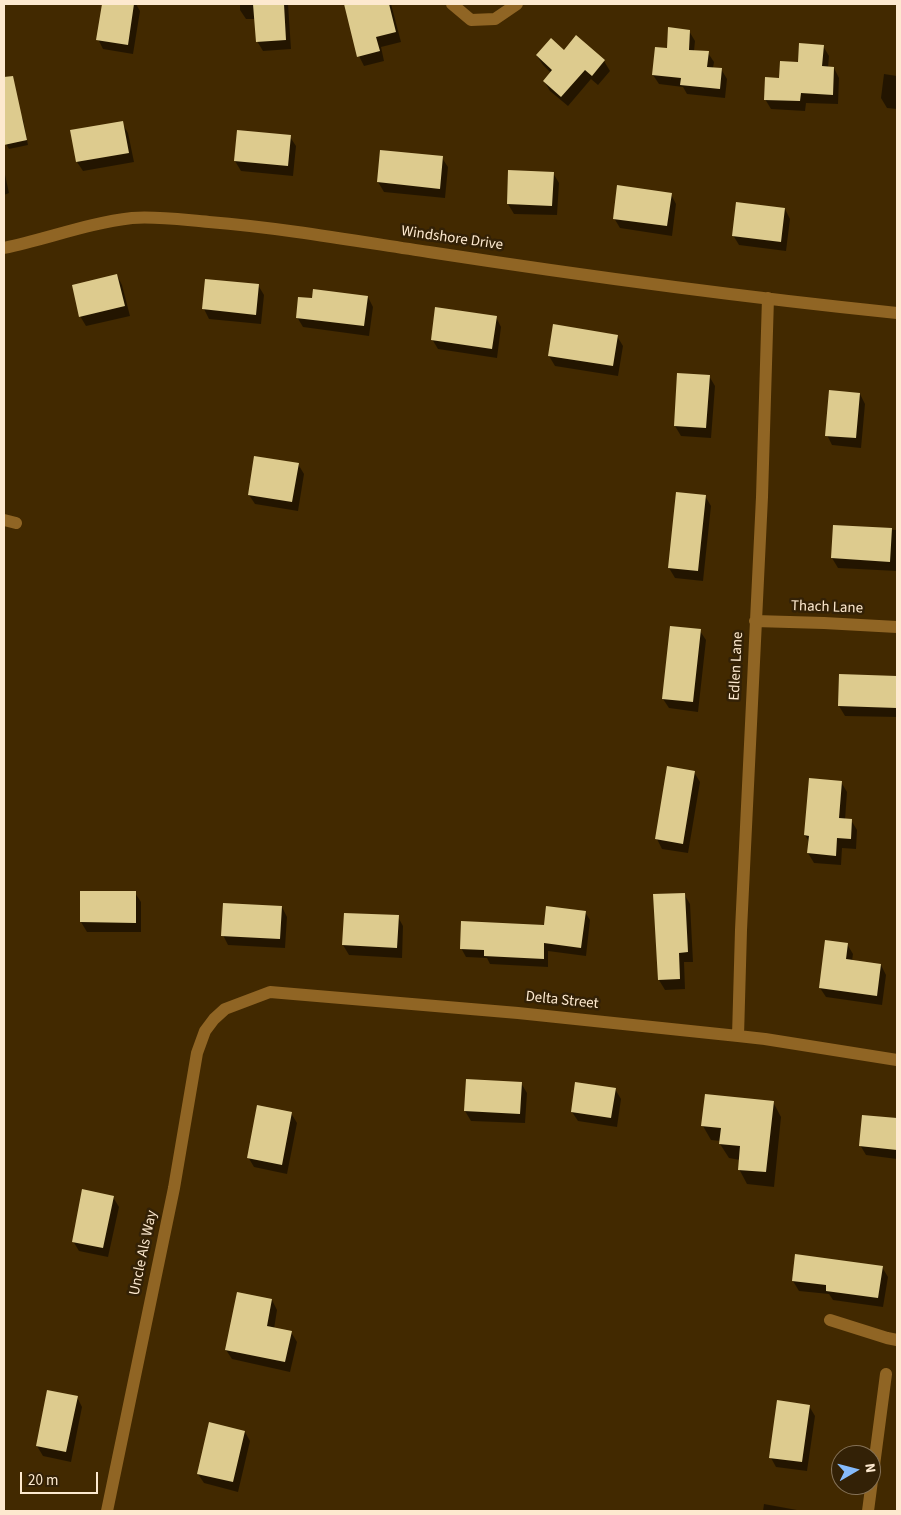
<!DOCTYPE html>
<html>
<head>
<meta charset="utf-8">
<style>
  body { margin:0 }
  #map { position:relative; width:901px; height:1515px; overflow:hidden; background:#422900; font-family:"Source Sans 3",sans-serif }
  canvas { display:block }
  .frame { position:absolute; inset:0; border:5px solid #fde9cf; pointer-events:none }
  .north { position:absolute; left:831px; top:1445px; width:50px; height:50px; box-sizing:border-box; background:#332106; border:1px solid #847156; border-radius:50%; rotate:82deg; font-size:14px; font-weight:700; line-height:20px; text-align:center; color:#fde9cf }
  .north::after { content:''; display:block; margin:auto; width:18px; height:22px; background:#86bbfb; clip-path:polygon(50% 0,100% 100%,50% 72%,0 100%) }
  .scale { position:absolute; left:20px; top:1472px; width:78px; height:22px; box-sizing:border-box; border:2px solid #fde9cf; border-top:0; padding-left:6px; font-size:15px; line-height:18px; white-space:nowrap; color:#fde9cf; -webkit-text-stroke:4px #332106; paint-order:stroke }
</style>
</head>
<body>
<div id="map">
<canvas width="901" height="1515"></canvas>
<div class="frame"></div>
<div class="north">N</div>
<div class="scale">20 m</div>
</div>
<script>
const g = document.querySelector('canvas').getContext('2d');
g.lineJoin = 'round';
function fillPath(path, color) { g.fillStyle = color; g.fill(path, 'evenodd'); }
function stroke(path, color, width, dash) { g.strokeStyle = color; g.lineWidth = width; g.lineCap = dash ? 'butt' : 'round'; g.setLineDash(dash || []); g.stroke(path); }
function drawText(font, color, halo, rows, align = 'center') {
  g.font = font + ' "Source Sans 3",sans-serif'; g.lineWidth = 5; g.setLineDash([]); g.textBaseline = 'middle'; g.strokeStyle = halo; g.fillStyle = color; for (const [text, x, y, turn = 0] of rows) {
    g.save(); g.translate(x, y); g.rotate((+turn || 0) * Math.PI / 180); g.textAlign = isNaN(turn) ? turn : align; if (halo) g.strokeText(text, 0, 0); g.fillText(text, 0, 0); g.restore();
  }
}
const shadow = new Path2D(`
  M 103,4 L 136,4 L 140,11 L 133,54 L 103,49 L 98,39 Z
  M 240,4 L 288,4 L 291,49 L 263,51 L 257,41 L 256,19 L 246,19 L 240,10 Z
  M 345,4 L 391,4 L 401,42 L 381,47 L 384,61 L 364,66 L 359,56 Z
  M 689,31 L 695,41 L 694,51 L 708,53 L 714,62 L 713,68 L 721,69 L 727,79 L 725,98 L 687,94 L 683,87 L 659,84 L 653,75 L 668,49 Z
  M 576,37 L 604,61 L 610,71 L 598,85 L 591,79 L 568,106 L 550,91 L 544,81 L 551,73 L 543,65 L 537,56 L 564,51 Z
  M 823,46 L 829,56 L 828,68 L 834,68 L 839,78 L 838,104 L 806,103 L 805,111 L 771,109 L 765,99 L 780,80 Z
  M 884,74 L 897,76 L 897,74 L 897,109 L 887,108 L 881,98 Z
  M 20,114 L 23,119 L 28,145 L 9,149 L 6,144 L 4,133 L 4,118 Z
  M 122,123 L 128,133 L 134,162 L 83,171 L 77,162 Z
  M 290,137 L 296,146 L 293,176 L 241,171 L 235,161 Z
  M 442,158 L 448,167 L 445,198 L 384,192 L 378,182 Z
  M 4,170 L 9,193 L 4,195 Z
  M 553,173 L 559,183 L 557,215 L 514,214 L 508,204 Z
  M 671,194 L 676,204 L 672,236 L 620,228 L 614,218 Z
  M 785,209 L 790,219 L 786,251 L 739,245 L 733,235 Z
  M 117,275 L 122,285 L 130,316 L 86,326 L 80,316 Z
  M 207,280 L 258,285 L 264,295 L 261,324 L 209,319 L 204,309 Z
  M 368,297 L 373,307 L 369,336 L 303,327 L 297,317 Z
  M 496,317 L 501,327 L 497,358 L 438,349 L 432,339 Z
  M 617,336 L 623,346 L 618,376 L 555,366 L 549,356 Z
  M 709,376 L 715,386 L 711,438 L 681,436 L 675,426 Z
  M 860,394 L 865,404 L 861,448 L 832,445 L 827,435 Z
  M 298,464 L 304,474 L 298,511 L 255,504 L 249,495 Z
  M 705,496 L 711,506 L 703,581 L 675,578 L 669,568 Z
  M 834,527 L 897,530 L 897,571 L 838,568 L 832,558 Z
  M 700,631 L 706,640 L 698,712 L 669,708 L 663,699 Z
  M 897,677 L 897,717 L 845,716 L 839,706 Z
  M 694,772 L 700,782 L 688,853 L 662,849 L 657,839 Z
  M 841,782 L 847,792 L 845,820 L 851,820 L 857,830 L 856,849 L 842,848 L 841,865 L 814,863 L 808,853 L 809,842 L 805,835 Z
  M 135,893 L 141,902 L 141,932 L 87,932 L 81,922 Z
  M 684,894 L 690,904 L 693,962 L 684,962 L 685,989 L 665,990 L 659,980 Z
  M 282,907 L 287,917 L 285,948 L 228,945 L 223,935 Z
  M 585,912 L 590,920 L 586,956 L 548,951 L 548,967 L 490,964 L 487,958 L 466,957 L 461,948 L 545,926 Z
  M 398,917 L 403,926 L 402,958 L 349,955 L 343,945 Z
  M 847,944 L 853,954 L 852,961 L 881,965 L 886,975 L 882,1005 L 826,997 L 820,988 Z
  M 521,1083 L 527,1093 L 525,1123 L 471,1121 L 465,1111 Z
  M 615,1089 L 621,1099 L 617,1127 L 578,1121 L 572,1112 Z
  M 773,1102 L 781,1117 L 774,1187 L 747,1184 L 739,1169 L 740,1160 L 729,1158 L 720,1144 L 721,1141 L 711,1140 L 703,1126 Z
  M 291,1113 L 297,1123 L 287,1174 L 254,1167 L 248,1157 Z
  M 863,1116 L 897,1120 L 897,1159 L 866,1155 L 860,1145 Z
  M 113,1197 L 119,1207 L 108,1257 L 79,1251 L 73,1241 Z
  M 882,1267 L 888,1277 L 883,1307 L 833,1300 L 829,1294 L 799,1291 L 793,1281 Z
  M 272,1300 L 277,1310 L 274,1329 L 291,1332 L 297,1342 L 290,1372 L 232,1359 L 226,1350 Z
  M 77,1397 L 82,1407 L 71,1462 L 43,1456 L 37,1446 Z
  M 809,1406 L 815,1416 L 807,1471 L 776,1467 L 771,1458 Z
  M 245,1432 L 250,1441 L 238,1492 L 204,1483 L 198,1474 Z
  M 764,1504 L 797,1510 L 797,1511 L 763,1511 Z`);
const building = new Path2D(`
  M 102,4 L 134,4 L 128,45 L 96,40 Z
  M 253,4 L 284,4 L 286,40 L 256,42 Z
  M 344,4 L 389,4 L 396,32 L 376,37 L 380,51 L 357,57 Z
  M 668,27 L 690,30 L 689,50 L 709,51 L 707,67 L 722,68 L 720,89 L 680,85 L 681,78 L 652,75 L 655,47 L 667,48 Z
  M 576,35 L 605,60 L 592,76 L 585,70 L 561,97 L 543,81 L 552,70 L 536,55 L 551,38 L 564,50 Z
  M 799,43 L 824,45 L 822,66 L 834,67 L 833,95 L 801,93 L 800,101 L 764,100 L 765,77 L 779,78 L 780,61 L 798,62 Z
  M 13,76 L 27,140 L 4,145 L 4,77 Z
  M 123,121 L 129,153 L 76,162 L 70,130 Z
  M 237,130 L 291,135 L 288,166 L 234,161 Z
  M 380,150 L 443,156 L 440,189 L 377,182 Z
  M 508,170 L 554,172 L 552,206 L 507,204 Z
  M 617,185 L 672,193 L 667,226 L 613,219 Z
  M 736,202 L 785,208 L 781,242 L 732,236 Z
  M 117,274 L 125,306 L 79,317 L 72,285 Z
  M 205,279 L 259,284 L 256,315 L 202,309 Z
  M 313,289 L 368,296 L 364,326 L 296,318 L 298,297 L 312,298 Z
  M 435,307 L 497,316 L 492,349 L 431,340 Z
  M 553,324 L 618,335 L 613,366 L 548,356 Z
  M 677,373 L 710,375 L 706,428 L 674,426 Z
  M 829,390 L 860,393 L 856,438 L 825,436 Z
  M 254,456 L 299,463 L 292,502 L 248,495 Z
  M 676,492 L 706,495 L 698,571 L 668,568 Z
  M 833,525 L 892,528 L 890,562 L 831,558 Z
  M 670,626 L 701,629 L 693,702 L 662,699 Z
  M 839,674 L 897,676 L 897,708 L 838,706 Z
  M 667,766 L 695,771 L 683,844 L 655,839 Z
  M 809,778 L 842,781 L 839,818 L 852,819 L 851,839 L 837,838 L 836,856 L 807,853 L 809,836 L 804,835 Z
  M 80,891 L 136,891 L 136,923 L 80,922 Z
  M 685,893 L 688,952 L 679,953 L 680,979 L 658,980 L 653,894 Z
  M 223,903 L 282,906 L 280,939 L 221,936 Z
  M 546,906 L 586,911 L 581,948 L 544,943 L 544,959 L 484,956 L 484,950 L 460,949 L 461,921 L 544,925 Z
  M 344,913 L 399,915 L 397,948 L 342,945 Z
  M 825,940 L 848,943 L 846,959 L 881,964 L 877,996 L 819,988 Z
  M 466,1079 L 522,1082 L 520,1114 L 464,1111 Z
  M 575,1082 L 616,1088 L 611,1118 L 571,1112 Z
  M 705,1094 L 774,1101 L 766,1172 L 738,1170 L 740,1146 L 719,1144 L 721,1128 L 701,1126 Z
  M 257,1105 L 292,1112 L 282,1165 L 247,1158 Z
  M 862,1115 L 897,1118 L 897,1150 L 859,1146 Z
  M 82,1189 L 114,1196 L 103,1248 L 72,1242 Z
  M 795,1254 L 883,1266 L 878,1298 L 826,1291 L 826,1285 L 792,1281 Z
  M 237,1292 L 272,1299 L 267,1326 L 292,1331 L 285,1362 L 225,1350 Z
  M 47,1390 L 78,1396 L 66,1452 L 36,1446 Z
  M 777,1400 L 810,1405 L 802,1462 L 769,1458 Z
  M 209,1422 L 245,1431 L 233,1482 L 197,1474 Z`);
const minor = new Path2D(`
  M 452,4 L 471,20 L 495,19 L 517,4
  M 4,248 C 47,239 88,223 132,218 C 157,216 184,220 209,222 C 283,228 356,241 429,252 C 585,276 741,297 897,313
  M 4,520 L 16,523
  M 755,621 L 824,623 L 897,627
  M 738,1036 L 741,930 L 762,497 L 768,298
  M 830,1320 L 887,1338 L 897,1340
  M 107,1511 L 174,1188 L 197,1053 L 205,1031 L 214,1019 L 225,1009 L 270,992 L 518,1013 L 738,1036 L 765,1039 L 897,1060
  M 868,1511 L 886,1374`);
const streetNames = [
  ["Windshore Drive",452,239,8],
  ["Thach Lane",827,608,2],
  ["Edlen Lane",737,666,-87],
  ["Delta Street",562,1001,6],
  ["Uncle Als Way",144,1253,-78]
];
fillPath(shadow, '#0007');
fillPath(building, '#ddcb8e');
stroke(minor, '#906524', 12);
drawText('15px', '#fde9cf', '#332106', streetNames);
</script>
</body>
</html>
